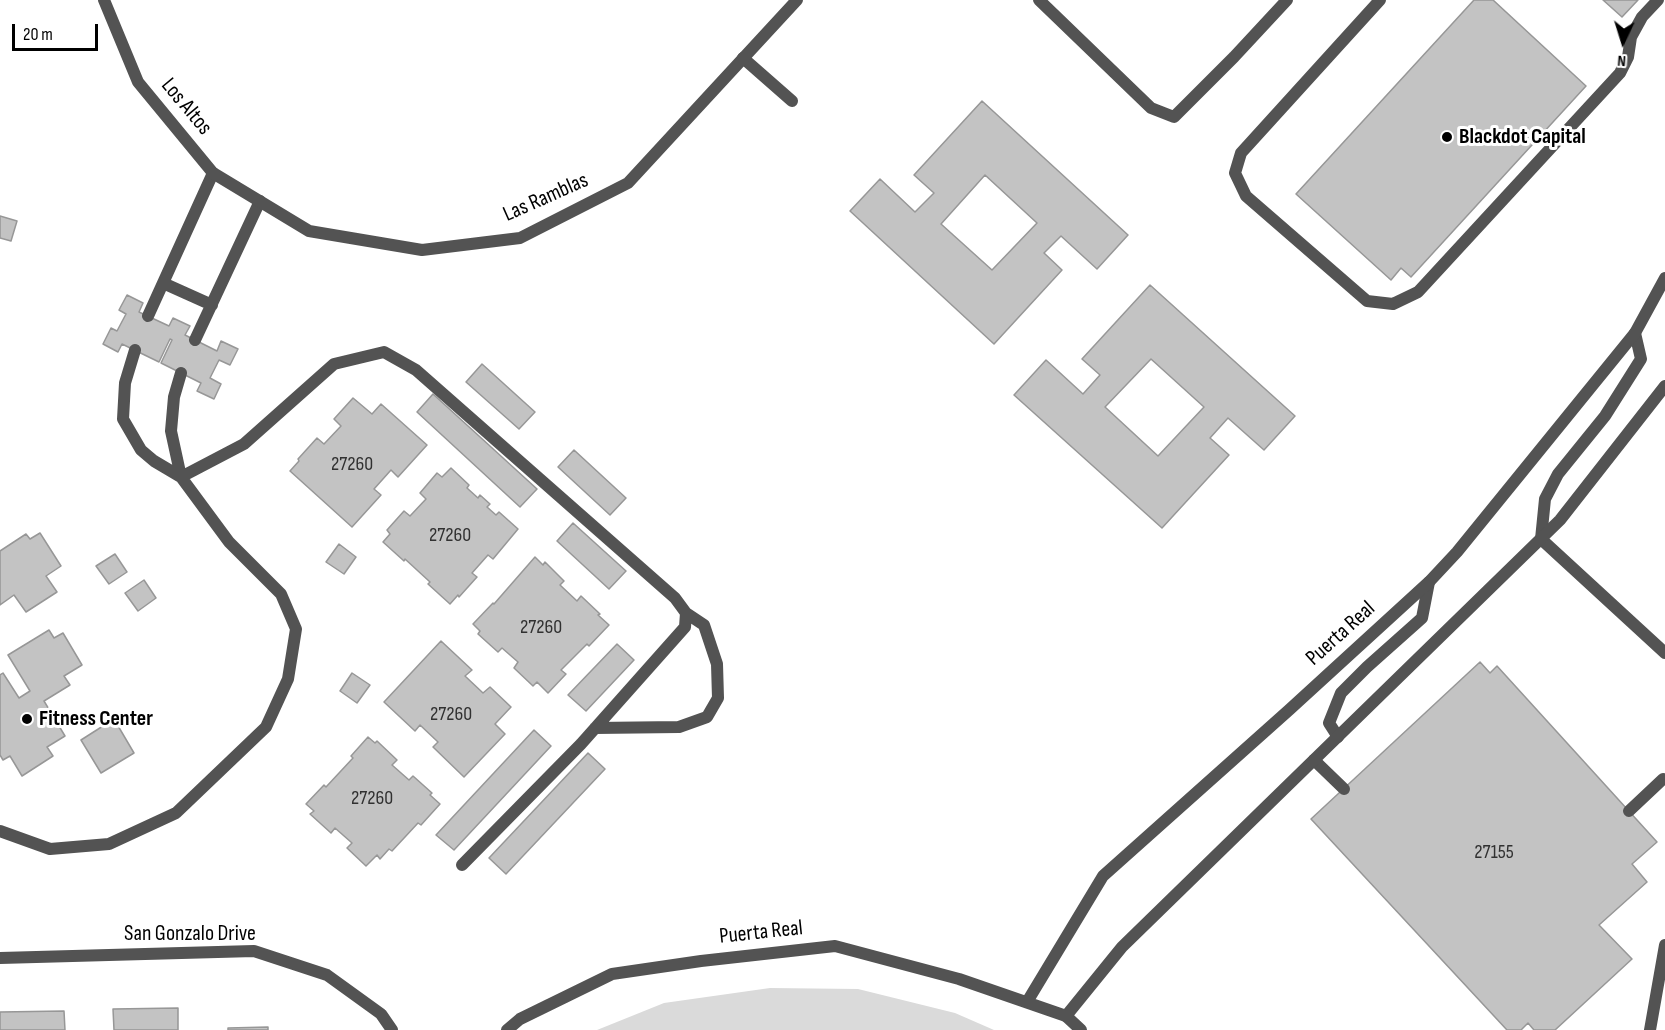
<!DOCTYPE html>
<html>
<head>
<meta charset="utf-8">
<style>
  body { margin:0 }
  #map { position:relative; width:1665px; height:1030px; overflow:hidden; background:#fff; font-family:"Sofia Sans Condensed",sans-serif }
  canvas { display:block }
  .north { position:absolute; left:1593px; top:12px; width:60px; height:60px; -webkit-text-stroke:4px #fff; paint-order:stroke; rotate:184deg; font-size:16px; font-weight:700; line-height:24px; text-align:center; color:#000 }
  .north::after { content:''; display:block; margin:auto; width:21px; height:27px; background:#000; clip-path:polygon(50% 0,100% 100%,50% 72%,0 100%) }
  .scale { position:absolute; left:12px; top:24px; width:86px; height:27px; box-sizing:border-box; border:3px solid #000; border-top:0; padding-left:8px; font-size:18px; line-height:21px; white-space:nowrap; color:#000; -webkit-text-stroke:4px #fff; paint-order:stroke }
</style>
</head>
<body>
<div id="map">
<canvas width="1665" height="1030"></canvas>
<div class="north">N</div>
<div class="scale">20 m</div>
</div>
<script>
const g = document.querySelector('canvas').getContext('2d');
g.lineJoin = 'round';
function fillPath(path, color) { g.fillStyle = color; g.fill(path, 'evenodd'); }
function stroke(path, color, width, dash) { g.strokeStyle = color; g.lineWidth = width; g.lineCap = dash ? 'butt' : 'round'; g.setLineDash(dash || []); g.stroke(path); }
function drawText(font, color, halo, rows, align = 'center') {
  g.font = font + ' "Sofia Sans Condensed",sans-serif'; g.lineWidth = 6; g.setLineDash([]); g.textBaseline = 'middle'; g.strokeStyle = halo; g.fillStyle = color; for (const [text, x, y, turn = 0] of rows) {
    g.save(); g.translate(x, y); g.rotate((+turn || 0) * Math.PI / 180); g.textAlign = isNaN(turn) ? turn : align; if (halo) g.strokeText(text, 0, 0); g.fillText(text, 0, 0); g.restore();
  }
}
const green = new Path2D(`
  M 770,988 L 858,989 L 955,1013 L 994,1030 L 597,1030 L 664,1003 Z`);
const building = new Path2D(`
  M 1474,0 L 1493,0 L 1586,86 L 1411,277 L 1401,268 L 1391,280 L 1296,194 Z
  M 1603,0 L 1638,0 L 1622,17 Z
  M 982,101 L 1128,235 L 1097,269 L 1061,236 L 1044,253 L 1062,270 L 994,344 L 850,211 L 880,179 L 915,212 L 934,193 L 914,175 ZM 985,175 L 1037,223 L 992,270 L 941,224 Z
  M 0,216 L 17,221 L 11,241 L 0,238 Z
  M 1150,285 L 1295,416 L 1264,450 L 1228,418 L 1210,438 L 1229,455 L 1162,528 L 1014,395 L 1046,360 L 1083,394 L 1100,375 L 1082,359 ZM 1151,359 L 1204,407 L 1158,456 L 1105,407 Z
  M 127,295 L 143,303 L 139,312 L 169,326 L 173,318 L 190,326 L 185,335 L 217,351 L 221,341 L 238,349 L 230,365 L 219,360 L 210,378 L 221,384 L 214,399 L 197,391 L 201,383 L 161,363 L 172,340 L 170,339 L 159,362 L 122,344 L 118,352 L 103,344 L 111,328 L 117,331 L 126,314 L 119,310 Z
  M 482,364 L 535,412 L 519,429 L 466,382 Z
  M 433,394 L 537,489 L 520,507 L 417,412 Z
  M 353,398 L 372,414 L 381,404 L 427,445 L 398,477 L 391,470 L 374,489 L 381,495 L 352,527 L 290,471 L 299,461 L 298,459 L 317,438 L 324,444 L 341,426 L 334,419 Z
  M 574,450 L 626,498 L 610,515 L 558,467 Z
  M 451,468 L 469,485 L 467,488 L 478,498 L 480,495 L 490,504 L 487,507 L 496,515 L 499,512 L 518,529 L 493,559 L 488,555 L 472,573 L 477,577 L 459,597 L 458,595 L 450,604 L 428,584 L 430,582 L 405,559 L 404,561 L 383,542 L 390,534 L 387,530 L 404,511 L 410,516 L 426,499 L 420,493 L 437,473 L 442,477 Z
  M 573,523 L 626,571 L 609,589 L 557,541 Z
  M 40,533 L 61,566 L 46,576 L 57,592 L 26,612 L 14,595 L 0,605 L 0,551 L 26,534 L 30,539 Z
  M 339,544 L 356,557 L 344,574 L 326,562 Z
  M 115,554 L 127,572 L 109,584 L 96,566 Z
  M 535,557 L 543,565 L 545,562 L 564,581 L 560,585 L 577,601 L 581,596 L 600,614 L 598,615 L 609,625 L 589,646 L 587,644 L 561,670 L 566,674 L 548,693 L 537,682 L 533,686 L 514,668 L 518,662 L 502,648 L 498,652 L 478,634 L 480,631 L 473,624 L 493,603 L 494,604 Z
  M 144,580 L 156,598 L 138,611 L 125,593 Z
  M 49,630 L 54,638 L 63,633 L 82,665 L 64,676 L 70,685 L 44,701 L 65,736 L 47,747 L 53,756 L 22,776 L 10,756 L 3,760 L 0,755 L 0,675 L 3,673 L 19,698 L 30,691 L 8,655 Z
  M 441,641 L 472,670 L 465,676 L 483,693 L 490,687 L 511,707 L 495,724 L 505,734 L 464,777 L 433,747 L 438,742 L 420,725 L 415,731 L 384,702 Z
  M 617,644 L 634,660 L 586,711 L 568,695 Z
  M 1480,662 L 1490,673 L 1497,666 L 1657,842 L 1632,864 L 1647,882 L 1599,925 L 1632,959 L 1555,1030 L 1534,1030 L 1528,1023 L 1521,1030 L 1507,1030 L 1311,819 Z
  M 352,673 L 370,685 L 357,703 L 340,691 Z
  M 114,719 L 134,753 L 101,773 L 81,740 Z
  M 534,730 L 551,746 L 454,850 L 436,835 Z
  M 368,737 L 375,743 L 377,741 L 397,760 L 392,765 L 409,780 L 413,776 L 432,793 L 430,795 L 440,804 L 421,825 L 418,823 L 392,851 L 389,849 L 380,859 L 377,855 L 366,866 L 347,848 L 352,843 L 335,828 L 331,833 L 310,814 L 314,811 L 306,804 L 324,785 L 326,787 L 353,758 L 351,756 Z
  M 588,753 L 605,769 L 506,874 L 489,858 Z
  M 178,1008 L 178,1030 L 114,1030 L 113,1009 Z
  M 64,1011 L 65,1030 L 0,1030 L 0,1012 Z
  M 268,1027 L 268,1030 L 228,1030 L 228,1028 Z`);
const service = new Path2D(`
  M 1039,0 L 1151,108 L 1174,117 L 1234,57 L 1287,0
  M 1380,0 L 1241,153 L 1235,173 L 1246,196 L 1367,301 L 1393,304 L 1418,292 L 1620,73 L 1628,57 L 1631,37 L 1642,17 L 1658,0
  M 743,58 L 792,101
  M 163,283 L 212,305
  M 148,316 L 213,173
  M 1635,333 L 1641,359 L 1605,416 L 1558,474 L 1545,499 L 1541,539 L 1665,653
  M 195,340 L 260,201
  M 181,477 L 244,444 L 334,364 L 384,352 L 416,370 L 675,598 L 686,613 L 685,627 L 581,744 L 462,865
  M 181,477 L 171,431 L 174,397 L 181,373
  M 595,728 L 679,727 L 707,717 L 718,698 L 717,664 L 704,625 L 686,613
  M 1338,737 L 1329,723 L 1341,693 L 1367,667 L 1422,618 L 1429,582
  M 1314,760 L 1344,789
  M 1629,811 L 1663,779
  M 0,831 L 50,849 L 109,844 L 176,813 L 266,727 L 288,679 L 296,629 L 281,594 L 229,542 L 181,477 L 154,461 L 141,450 L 123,419 L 125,383 L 135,350
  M 1650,1030 L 1665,945`);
const minor = new Path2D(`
  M 0,958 L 254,951 L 327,975 L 381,1014 L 392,1030
  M 1066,1016 L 1081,1030`);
const tertiary = new Path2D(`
  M 104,0 L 138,82 L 213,173 L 309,231 L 422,250 L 520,238 L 628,183 L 797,0
  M 1027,1002 L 1103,876 L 1289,710 L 1429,582 L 1457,552 L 1635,333 L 1665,278
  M 507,1030 L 520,1019 L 612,974 L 701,961 L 835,946 L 959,979 L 1066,1016 L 1122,947 L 1560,520 L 1665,386`);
const markers = [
  [1447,137,6,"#000"],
  [27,719,6,"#000"]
];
const numberNames = [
  ["27260",352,465],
  ["27260",450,536],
  ["27260",541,628],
  ["27260",451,715],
  ["27260",372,799],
  ["27155",1494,853]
];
const streetNames = [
  ["Los Altos",186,107,50],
  ["Las Ramblas",546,198,-24],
  ["Puerta Real",1341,634,-42],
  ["Puerta Real",761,933,-6],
  ["San Gonzalo Drive",190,934]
];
const poiNames = [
  ["Blackdot Capital",1459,137],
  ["Fitness Center",39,719]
];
fillPath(green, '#dadada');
fillPath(building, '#c3c3c3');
stroke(building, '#979797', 1.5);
stroke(service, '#535353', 12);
stroke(minor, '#535353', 12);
stroke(tertiary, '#535353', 12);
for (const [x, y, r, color] of markers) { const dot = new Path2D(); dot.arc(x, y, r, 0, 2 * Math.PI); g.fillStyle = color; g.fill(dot); stroke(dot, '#fff', 2); }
drawText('20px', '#313131', null, numberNames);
drawText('22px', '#000', '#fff', streetNames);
drawText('bold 22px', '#000', '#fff', poiNames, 'left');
</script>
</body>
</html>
